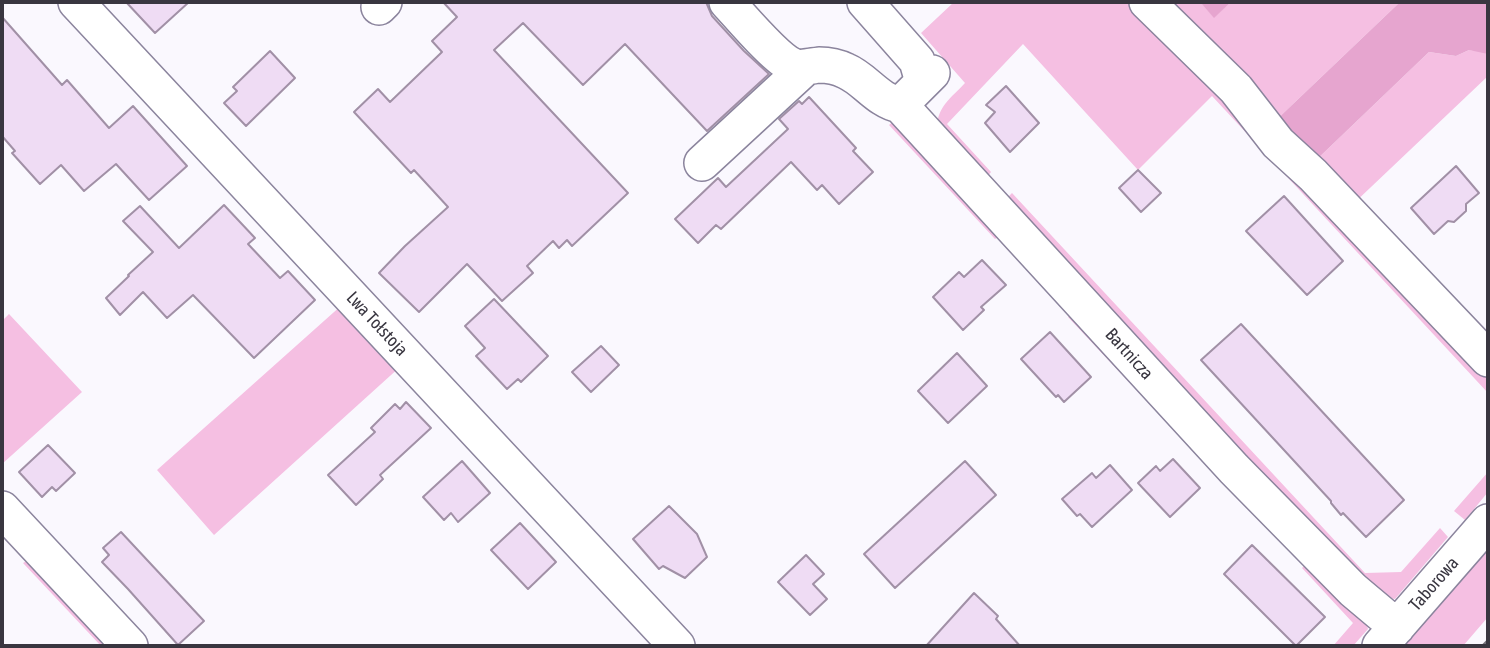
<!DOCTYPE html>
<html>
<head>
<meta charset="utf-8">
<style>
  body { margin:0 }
  #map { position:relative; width:1490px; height:648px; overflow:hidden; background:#faf8fe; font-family:"Asap Condensed",sans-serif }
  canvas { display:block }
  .frame { position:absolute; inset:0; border:4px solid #393640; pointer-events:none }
</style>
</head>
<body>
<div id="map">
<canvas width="1490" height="648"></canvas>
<div class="frame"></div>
</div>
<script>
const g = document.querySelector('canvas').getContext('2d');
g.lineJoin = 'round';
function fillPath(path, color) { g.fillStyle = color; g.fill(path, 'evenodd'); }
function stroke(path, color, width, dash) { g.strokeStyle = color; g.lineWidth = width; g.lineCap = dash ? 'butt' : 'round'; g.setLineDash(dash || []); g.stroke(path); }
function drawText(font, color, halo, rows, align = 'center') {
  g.font = font + ' "Asap Condensed",sans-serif'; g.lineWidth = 7; g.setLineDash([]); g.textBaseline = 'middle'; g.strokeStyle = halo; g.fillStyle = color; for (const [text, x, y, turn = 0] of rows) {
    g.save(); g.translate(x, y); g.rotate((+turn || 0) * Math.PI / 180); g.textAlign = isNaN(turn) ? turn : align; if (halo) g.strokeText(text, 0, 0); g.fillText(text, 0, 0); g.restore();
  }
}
const green = new Path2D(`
  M 954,2 L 1137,2 L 1488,373 L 1488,393 L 1212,96 L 1138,170 L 1023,44 L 947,124 L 991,172 L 983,182 L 937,128 C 937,107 951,98 965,83 L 921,33 Z
  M 1155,2 L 1200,2 L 1214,17 L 1231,2 L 1400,2 L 1272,124 Z
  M 1469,50 L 1480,51 L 1488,54 L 1488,76 L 1351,206 L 1311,165 L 1429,52 L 1456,56 Z
  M 894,121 L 1001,235 L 995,239 L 889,125 Z
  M 1012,193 L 1365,573 L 1401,572 L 1440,528 L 1448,537 L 1395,599 L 1375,596 L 1002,203 Z
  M 343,304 L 401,366 L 214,535 L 157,470 Z
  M 1074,312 L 1177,423 L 1172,428 L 1068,317 Z
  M 9,314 L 82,392 L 2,464 L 2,321 Z
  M 1488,472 L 1488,492 L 1465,520 L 1454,511 Z
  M 1488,538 L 1488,617 L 1463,646 L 1394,646 Z
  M 32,558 L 104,636 L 101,646 L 23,563 Z
  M 1308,562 L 1367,625 L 1368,629 L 1353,646 L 1333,646 L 1353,623 L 1302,568 Z`);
const forest = new Path2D(`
  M 1200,2 L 1231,2 L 1214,18 Z
  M 1400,2 L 1488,2 L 1488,54 L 1469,50 L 1456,56 L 1429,52 L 1311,165 L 1272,124 Z`);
const building = new Path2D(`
  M 126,2 L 189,2 L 155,33 Z
  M 443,2 L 706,2 L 712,16 L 744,51 L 769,74 L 707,131 L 625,44 L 583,85 L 523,23 L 494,50 L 628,193 L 572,246 L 567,240 L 559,248 L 553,241 L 527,266 L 533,273 L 502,301 L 467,264 L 419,312 L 379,273 L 405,246 L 448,207 L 414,170 L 411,173 L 354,112 L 378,89 L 390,102 L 442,52 L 432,41 L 457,17 Z
  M 2,17 L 62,85 L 67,80 L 109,128 L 133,106 L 187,166 L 149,200 L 116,164 L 84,191 L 61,165 L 40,184 L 12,153 L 15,151 L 2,136 Z
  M 270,51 L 295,78 L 246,126 L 224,103 L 237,91 L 233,87 Z
  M 1006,86 L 1039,123 L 1010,152 L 985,123 L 995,112 L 986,105 Z
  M 809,97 L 856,148 L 853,151 L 873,172 L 839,204 L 822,185 L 817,190 L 791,162 L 721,229 L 716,225 L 698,243 L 675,219 L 718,178 L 726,187 L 788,129 L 779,119 L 799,101 L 802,104 Z
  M 1456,166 L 1479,193 L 1466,204 L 1466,211 L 1454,222 L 1448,221 L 1434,234 L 1411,208 Z
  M 1138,170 L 1161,193 L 1141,212 L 1119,188 Z
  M 1284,196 L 1343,261 L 1307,295 L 1246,231 Z
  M 224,205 L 255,238 L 248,244 L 280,278 L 288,271 L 315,300 L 254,358 L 193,295 L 167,318 L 143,292 L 120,315 L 106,298 L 129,276 L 128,275 L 153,252 L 123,221 L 140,206 L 179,248 Z
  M 982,260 L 1006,285 L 981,307 L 984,310 L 963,330 L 933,297 L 959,272 L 964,277 Z
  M 494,299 L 548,356 L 521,382 L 518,379 L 507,389 L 476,356 L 485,348 L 465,326 Z
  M 1241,324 L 1404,500 L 1366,537 L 1343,513 L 1341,515 L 1331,503 L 1331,501 L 1201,360 Z
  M 1050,332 L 1091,377 L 1064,402 L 1058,395 L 1056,397 L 1021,359 Z
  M 601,346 L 619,365 L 591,392 L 572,372 Z
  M 957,353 L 987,386 L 948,423 L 918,391 Z
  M 406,402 L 431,428 L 380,475 L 383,479 L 356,505 L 328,475 L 375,432 L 371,428 L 395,404 L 400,409 Z
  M 48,445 L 75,473 L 56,491 L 52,487 L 42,497 L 19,472 Z
  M 1173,459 L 1200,488 L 1170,517 L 1138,483 L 1156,466 L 1160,471 Z
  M 462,461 L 490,493 L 458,522 L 451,513 L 444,520 L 423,497 Z
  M 965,461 L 996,495 L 895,588 L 864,554 Z
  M 1110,465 L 1132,490 L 1092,527 L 1080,514 L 1077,516 L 1062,499 L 1092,473 L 1096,478 Z
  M 669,506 L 697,534 L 707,557 L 685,578 L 663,566 L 659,569 L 633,539 Z
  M 520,523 L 556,562 L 528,589 L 491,550 Z
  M 121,532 L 204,621 L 178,645 L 128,589 L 102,562 L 109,555 L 103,548 Z
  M 1252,545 L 1325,617 L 1296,646 L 1224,574 Z
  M 806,555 L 824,574 L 813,584 L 827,599 L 810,615 L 778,582 Z
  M 974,593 L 998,616 L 996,619 L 1020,646 L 926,646 Z`);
const minor = new Path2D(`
  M 76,2 L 677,646
  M 727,2 C 741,17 776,59 793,66 C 800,69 811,66 819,65 C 827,65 838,67 846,71 C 865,79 878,101 900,105
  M 865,2 L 917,61 L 923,82
  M 1147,2 L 1236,89 L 1278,143 L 1313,175 L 1488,359
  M 379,7 L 384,2
  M 932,73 L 900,105 L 1234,469 L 1353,590 L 1397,627
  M 702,163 L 806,67
  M 2,509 L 130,646
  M 1380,646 L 1488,522`);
const rail = new Path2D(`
  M 1484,646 L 1488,642`);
const streetNames = [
  ["Lwa Tołstoja",377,324,47],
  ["Bartnicza",1129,354,48],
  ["Taborowa",1434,584,-49]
];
fillPath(green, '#f5bfe2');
fillPath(forest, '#e6a5cf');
fillPath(building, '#efdcf4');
stroke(building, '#a190a6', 2);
stroke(minor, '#8b849d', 38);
stroke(minor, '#fff', 35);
stroke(rail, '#737079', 5, [12, 12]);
drawText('18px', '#393640', '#fff', streetNames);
</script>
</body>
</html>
